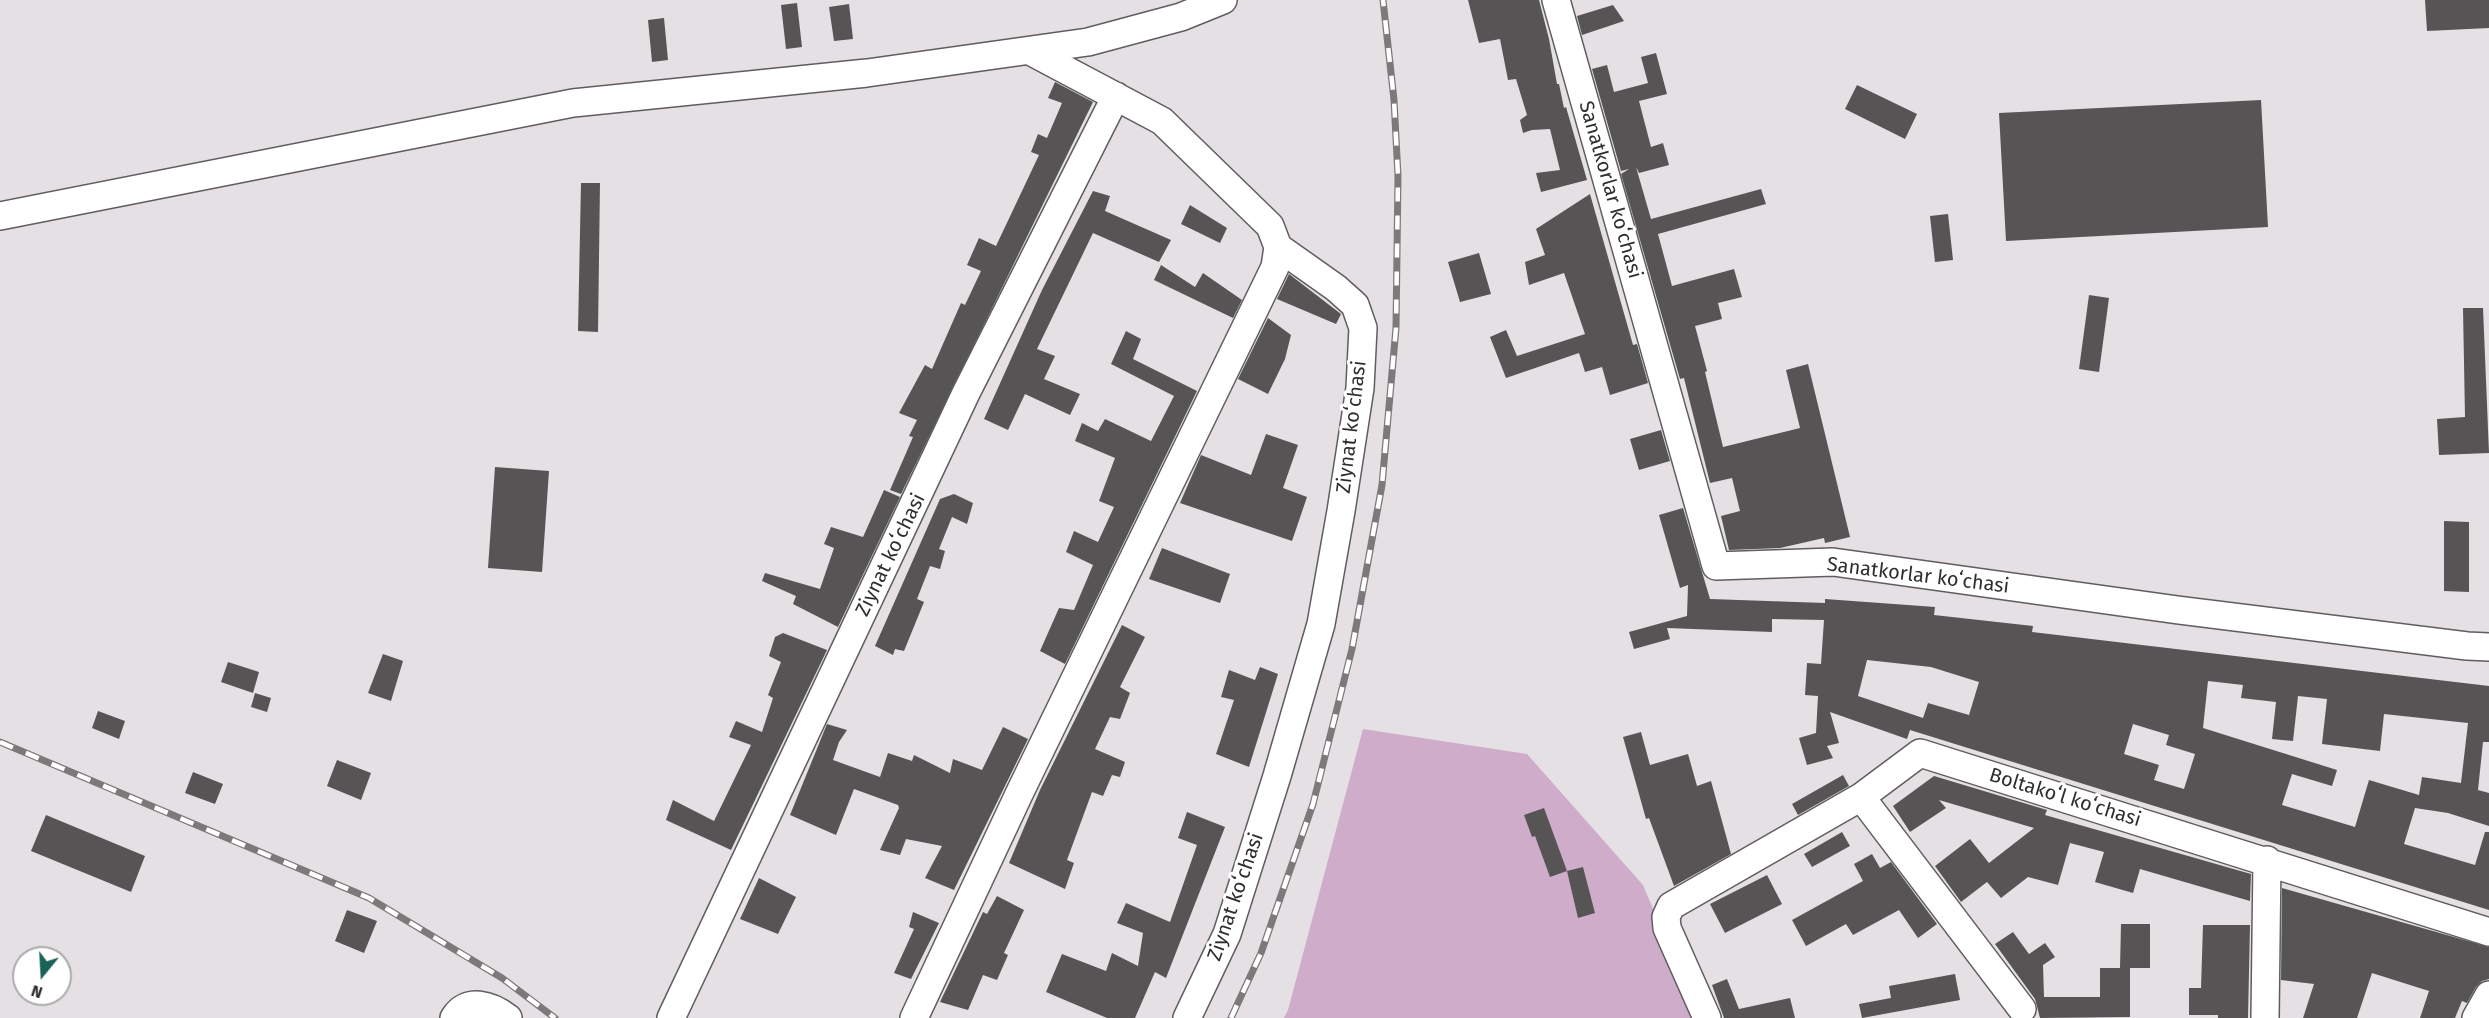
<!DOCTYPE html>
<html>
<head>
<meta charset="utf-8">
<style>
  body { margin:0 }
  #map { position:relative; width:2489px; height:1018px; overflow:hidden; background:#e4e0e3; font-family:"Fira Sans",sans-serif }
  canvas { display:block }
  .north { position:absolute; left:12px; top:946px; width:60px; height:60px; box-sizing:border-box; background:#fff; border:2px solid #acabab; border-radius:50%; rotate:198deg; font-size:16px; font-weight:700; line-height:24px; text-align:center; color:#2f2d2e }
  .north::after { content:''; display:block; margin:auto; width:21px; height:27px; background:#1a6257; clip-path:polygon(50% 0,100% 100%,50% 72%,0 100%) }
</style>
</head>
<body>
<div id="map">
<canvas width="2489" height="1018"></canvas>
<div class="north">N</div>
</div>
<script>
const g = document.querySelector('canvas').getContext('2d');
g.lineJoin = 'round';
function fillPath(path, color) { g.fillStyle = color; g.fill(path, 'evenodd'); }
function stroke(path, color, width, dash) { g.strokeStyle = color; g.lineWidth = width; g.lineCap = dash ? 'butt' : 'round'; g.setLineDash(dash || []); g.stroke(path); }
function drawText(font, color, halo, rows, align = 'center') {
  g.font = font + ' "Fira Sans",sans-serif'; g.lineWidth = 6; g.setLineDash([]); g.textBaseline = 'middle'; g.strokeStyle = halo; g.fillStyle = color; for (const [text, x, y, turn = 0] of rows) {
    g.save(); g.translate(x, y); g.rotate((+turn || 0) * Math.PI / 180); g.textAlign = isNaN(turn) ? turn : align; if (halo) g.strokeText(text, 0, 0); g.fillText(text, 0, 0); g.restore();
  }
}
const green = new Path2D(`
  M 1363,729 L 1527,754 L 1643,885 L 1699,1018 L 1284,1018 L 1288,1010 Z`);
const building = new Path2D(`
  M 1468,0 L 1539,0 L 1549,39 L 1557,84 L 1559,84 L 1564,108 L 1566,107 L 1587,180 L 1541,192 L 1536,173 L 1560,170 L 1550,129 L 1532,130 L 1523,133 L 1520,120 L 1527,115 L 1516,79 L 1508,80 L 1500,39 L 1479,43 Z
  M 2425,0 L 2489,0 L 2489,28 L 2427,31 Z
  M 797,3 L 802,47 L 786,49 L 781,5 Z
  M 849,4 L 853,39 L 834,41 L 829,7 Z
  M 1613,5 L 1624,21 L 1582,35 L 1577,16 Z
  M 664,18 L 668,60 L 652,62 L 648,20 Z
  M 1656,53 L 1667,94 L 1639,101 L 1651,147 L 1663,143 L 1669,165 L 1639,173 L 1636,167 L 1651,219 L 1761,189 L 1766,204 L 1658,234 L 1672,286 L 1734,269 L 1742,297 L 1718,303 L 1722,319 L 1695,326 L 1707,371 L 1705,372 L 1723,447 L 1800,428 L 1786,370 L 1808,364 L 1850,537 L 1825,543 L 1824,538 L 1780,548 L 1729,550 L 1721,516 L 1740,511 L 1732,478 L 1710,483 L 1684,378 L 1680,379 L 1621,174 L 1629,169 L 1621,171 L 1592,69 L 1607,65 L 1614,92 L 1648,83 L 1641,57 Z
  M 1055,82 L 1093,102 L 901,494 L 890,490 L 913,437 L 909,436 L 917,420 L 899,413 L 925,365 L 932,369 L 961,303 L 965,305 L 981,271 L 967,265 L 979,238 L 996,246 L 1039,155 L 1031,152 L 1038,134 L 1047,138 L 1062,103 L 1048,98 Z
  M 1857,85 L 1917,114 L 1905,139 L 1845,109 Z
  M 2261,100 L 2268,227 L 2006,241 L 1999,113 Z
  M 581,183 L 600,183 L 598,332 L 578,331 Z
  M 1093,191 L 1110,196 L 1105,211 L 1171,240 L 1159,262 L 1093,233 L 1037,349 L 1055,356 L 1044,379 L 1080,394 L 1070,415 L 1025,394 L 1008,430 L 984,419 L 1042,290 Z
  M 1590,194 L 1633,345 L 1637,344 L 1648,383 L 1610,395 L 1602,367 L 1585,372 L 1579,353 L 1506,378 L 1490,337 L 1506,330 L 1517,356 L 1585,334 L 1564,273 L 1529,285 L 1525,262 L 1545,255 L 1536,229 Z
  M 1190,205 L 1227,228 L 1220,243 L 1181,224 Z
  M 1948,214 L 1953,260 L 1935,262 L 1930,216 Z
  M 1479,253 L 1491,294 L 1460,302 L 1448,262 Z
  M 1161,265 L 1195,287 L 1203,273 L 1242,300 L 1233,318 L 1154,280 Z
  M 1289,274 L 1341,314 L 1336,324 L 1277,299 Z
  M 2089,295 L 2109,298 L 2099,372 L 2079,369 Z
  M 2463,308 L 2483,308 L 2489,453 L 2439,455 L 2437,419 L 2465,417 Z
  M 1268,318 L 1291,335 L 1285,359 L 1268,394 L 1238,379 Z
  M 1126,331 L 1141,339 L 1133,359 L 1197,391 L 1065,664 L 1040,651 L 1059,608 L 1074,610 L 1093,565 L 1066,552 L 1074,531 L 1098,542 L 1114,507 L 1099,501 L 1115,458 L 1075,441 L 1082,423 L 1098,431 L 1105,419 L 1151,441 L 1174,396 L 1111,364 Z
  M 1661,430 L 1670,461 L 1639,470 L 1630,439 Z
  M 1266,434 L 1298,445 L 1283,488 L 1307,497 L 1292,541 L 1180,503 L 1201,455 L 1251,475 Z
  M 495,467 L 549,471 L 542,572 L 488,568 Z
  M 884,490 L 900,497 L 838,627 L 793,604 L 796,596 L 762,581 L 765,573 L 820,589 L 834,548 L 824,544 L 831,527 L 863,537 Z
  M 954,494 L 973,503 L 967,524 L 952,517 L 939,549 L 945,551 L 940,569 L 930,566 L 917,599 L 924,602 L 904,651 L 895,649 L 893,655 L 875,646 L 940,499 Z
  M 1683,508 L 1710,599 L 1825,603 L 1825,599 L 1935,607 L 1934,615 L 2033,626 L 2032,632 L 2489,686 L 2489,742 L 2483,742 L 2478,790 L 2489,793 L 2489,826 L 2448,813 L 2415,808 L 2404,844 L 2475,865 L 2485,832 L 2489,832 L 2489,910 L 1910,730 L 1907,739 L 1830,712 L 1839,743 L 1827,746 L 1833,758 L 1807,765 L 1799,738 L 1816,733 L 1818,696 L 1805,695 L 1807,663 L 1821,664 L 1824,620 L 1772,619 L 1772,632 L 1667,628 L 1670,639 L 1634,649 L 1629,632 L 1687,616 L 1688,585 L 1680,588 L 1659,515 ZM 1867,660 L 1931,667 L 1979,682 L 1969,715 L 1928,703 L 1923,718 L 1858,696 ZM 2208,681 L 2243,685 L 2241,698 L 2276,702 L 2272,739 L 2293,741 L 2298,696 L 2327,699 L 2322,744 L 2380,751 L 2384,714 L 2468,723 L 2461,783 L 2422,777 L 2419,795 L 2369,780 L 2355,827 L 2282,805 L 2292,774 L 2332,786 L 2337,770 L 2203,728 ZM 2133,724 L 2169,735 L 2166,745 L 2195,754 L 2184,789 L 2154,780 L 2159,765 L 2124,754 Z
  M 2444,521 L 2469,522 L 2469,592 L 2444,591 Z
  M 1162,548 L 1230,574 L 1220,603 L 1149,579 Z
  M 1122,625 L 1145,637 L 1120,687 L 1130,693 L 1120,719 L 1110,717 L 1095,749 L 1125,762 L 1120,777 L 1112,775 L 1103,796 L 1092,792 L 1067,860 L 1074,863 L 1065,889 L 1009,863 L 1040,790 Z
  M 783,633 L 827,650 L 731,850 L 666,820 L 673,800 L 714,821 L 751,745 L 729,737 L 736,721 L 762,732 L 773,698 L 768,695 L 781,662 L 769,656 L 775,637 Z
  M 383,654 L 403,661 L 391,701 L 368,693 Z
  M 228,662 L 259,672 L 253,693 L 221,682 Z
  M 1260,667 L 1278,674 L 1249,767 L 1216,754 L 1234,700 L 1221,697 L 1229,670 L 1255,680 Z
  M 255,693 L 271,698 L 267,712 L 251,707 Z
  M 98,711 L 125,721 L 119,739 L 92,728 Z
  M 827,724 L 847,730 L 839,742 L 833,760 L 880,777 L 888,753 L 912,761 L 914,755 L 950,773 L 953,759 L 982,770 L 1003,727 L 1028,739 L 954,890 L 925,878 L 942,846 L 906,839 L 900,855 L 880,850 L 899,808 L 898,805 L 854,789 L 836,835 L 790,815 Z
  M 1641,732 L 1650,765 L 1688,754 L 1697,786 L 1711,781 L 1731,854 L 1674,886 L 1649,818 L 1646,819 L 1623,737 Z
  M 337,760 L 371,773 L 361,800 L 327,786 Z
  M 193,772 L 223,784 L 215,804 L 185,793 Z
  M 1843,775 L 1849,786 L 1798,815 L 1792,804 Z
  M 1934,776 L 2047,810 L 2045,815 L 2251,874 L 2250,901 L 2140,869 L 2133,893 L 2095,882 L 2104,852 L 2070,843 L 2058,885 L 2028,877 L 2001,898 L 1987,882 L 1961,902 L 1935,866 L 1970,839 L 1989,863 L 2034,828 L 1939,800 L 1946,808 L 1910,832 L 1893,806 Z
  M 1544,808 L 1567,871 L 1550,877 L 1535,836 L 1532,837 L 1524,815 Z
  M 1187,812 L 1225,827 L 1166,978 L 1155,972 L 1135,1018 L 1107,1018 L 1046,992 L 1062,954 L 1106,971 L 1112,953 L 1138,966 L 1143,933 L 1117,923 L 1126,903 L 1170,922 L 1197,845 L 1178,838 Z
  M 46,815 L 145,856 L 131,892 L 31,851 Z
  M 1842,832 L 1850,846 L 1812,867 L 1804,854 Z
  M 1872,854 L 1880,868 L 1891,862 L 1937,924 L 1918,938 L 1899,910 L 1853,935 L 1846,924 L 1806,946 L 1792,920 L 1863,881 L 1854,864 Z
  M 1583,867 L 1595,913 L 1578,918 L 1567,871 Z
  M 1767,875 L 1782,904 L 1725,933 L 1710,904 Z
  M 759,878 L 796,897 L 778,934 L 740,919 Z
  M 2282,888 L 2489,947 L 2489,979 L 2482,981 L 2476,987 L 2467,1003 L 2462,1001 L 2455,1018 L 2420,1018 L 2429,991 L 2372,973 L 2357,1018 L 2303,1018 L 2314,984 L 2281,980 Z
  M 997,896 L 1024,910 L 1004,953 L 1008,955 L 997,980 L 983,975 L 968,1010 L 940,1002 L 983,912 L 987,914 Z
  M 347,910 L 377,921 L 364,953 L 335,941 Z
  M 913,912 L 939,923 L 911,979 L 894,973 L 914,929 L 909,927 Z
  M 2121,924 L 2150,924 L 2150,968 L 2120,968 Z
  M 2203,925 L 2250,925 L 2248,1018 L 2218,1018 L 2218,1015 L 2189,1015 L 2189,988 L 2201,988 Z
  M 2013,932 L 2029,954 L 2045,943 L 2055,957 L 2043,965 L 2044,997 L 2100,997 L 2100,968 L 2130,968 L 2130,1017 L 2040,1018 L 2035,999 L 1995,944 Z
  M 1955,974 L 1960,1000 L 1862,1018 L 1859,1004 L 1891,998 L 1889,986 Z
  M 1727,979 L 1739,1009 L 1790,998 L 1795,1018 L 1724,1018 L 1712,985 Z`);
const minor = new Path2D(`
  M 1556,0 L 1716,566 L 1833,562 L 2178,610 L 2467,646 L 2489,647
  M 0,216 L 573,103 L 867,73 L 1088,42 L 1181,17 L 1223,0
  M 1861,797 L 2022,1009
  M 454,1018 C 467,997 491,1005 508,1018
  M 671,1018 L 966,393 L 1116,96
  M 914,1018 L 1020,792 L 1275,267 L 1278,247 L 1270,226 L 1162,121 L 1032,52
  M 1187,1018 L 1227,934 L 1277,776 L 1321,624 L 1341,511 L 1360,388 L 1363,328 L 1355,305 L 1336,288 L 1278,247
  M 1707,1018 L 1667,928 L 1666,917 L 1671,906 L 1861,797 L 1920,753 L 2489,932
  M 2265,1018 L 2267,860
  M 2476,1018 L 2489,995`);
const rail = new Path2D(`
  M 0,742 L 369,898 L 502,978 L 555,1018
  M 1231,1018 L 1261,953 L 1313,804 L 1352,649 L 1382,485 L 1396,328 L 1398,176 L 1394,100 L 1383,0`);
const streetNames = [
  ["Sanatkorlar koʻchasi",1610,190,74],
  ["Ziynat koʻchasi",1352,427,-83],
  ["Ziynat koʻchasi",891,555,-64],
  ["Sanatkorlar koʻchasi",1918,576,7],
  ["Boltakoʻl koʻchasi",2065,798,17],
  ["Ziynat koʻchasi",1236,897,-71]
];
fillPath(green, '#cfacca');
fillPath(building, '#575456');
stroke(minor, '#605d5f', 30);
stroke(minor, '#fff', 27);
stroke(rail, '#7c797b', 7);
stroke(rail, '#fff', 4.5, [14]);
drawText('20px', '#2f2d2e', '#fff', streetNames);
</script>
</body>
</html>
